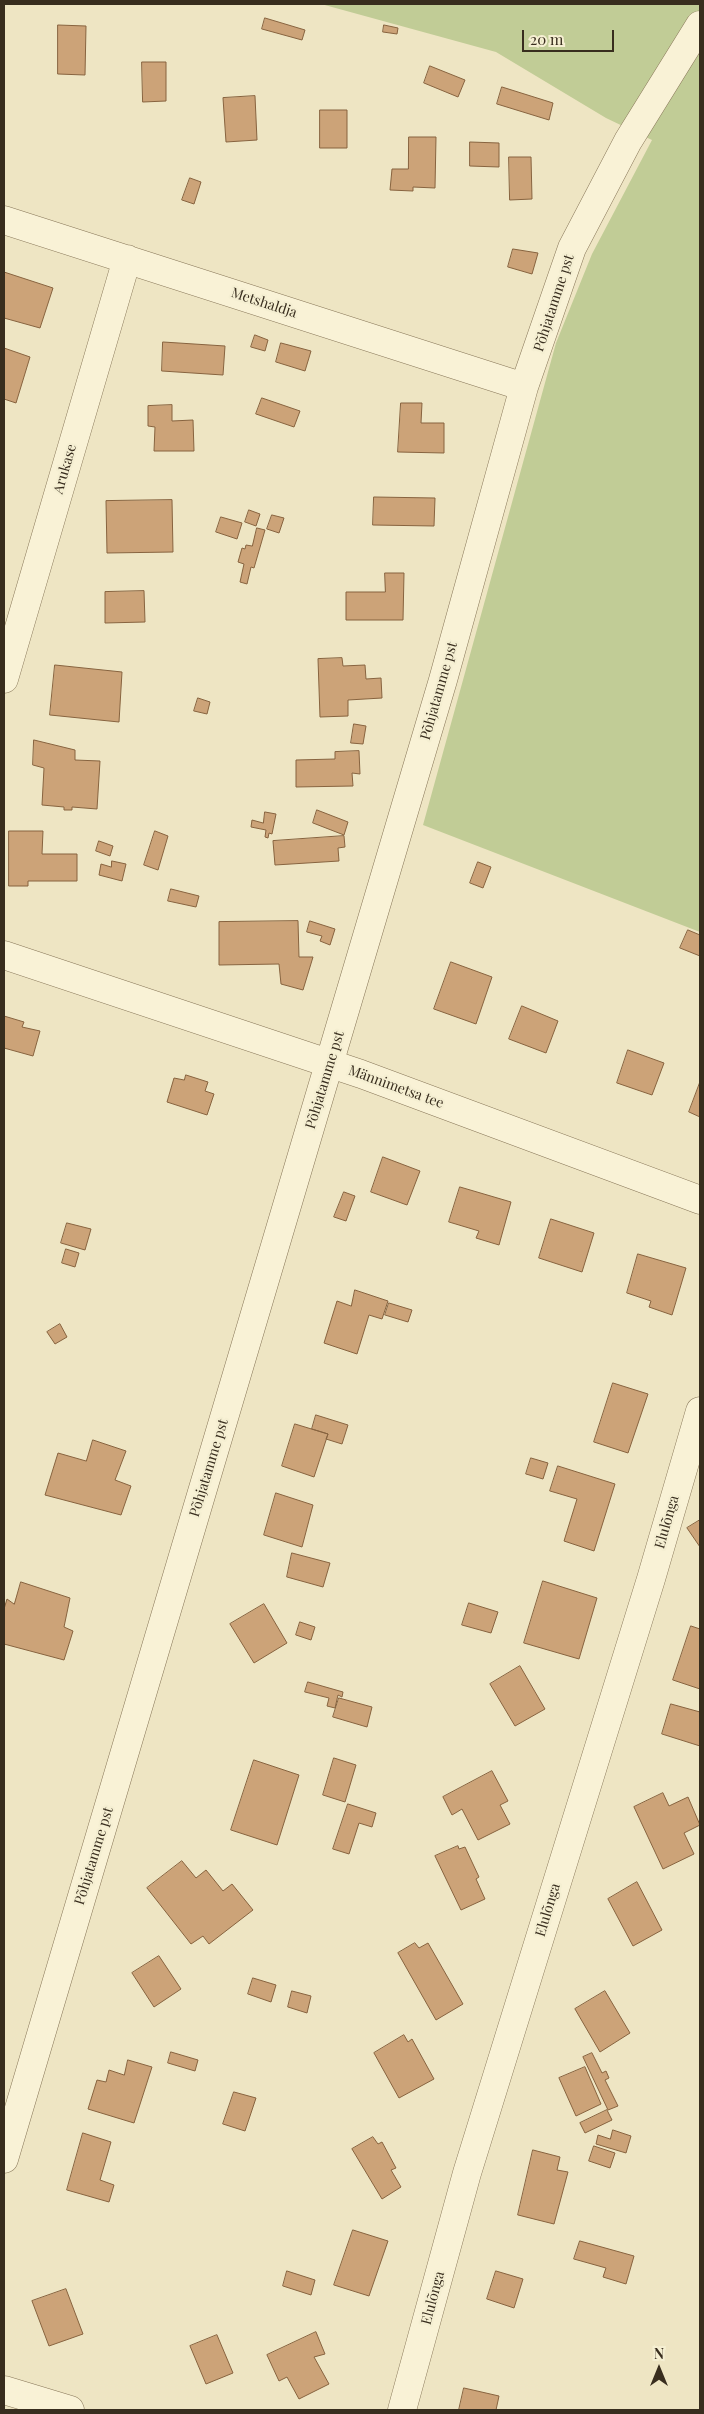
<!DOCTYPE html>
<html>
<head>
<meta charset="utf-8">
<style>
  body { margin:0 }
  #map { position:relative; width:704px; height:2414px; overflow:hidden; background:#eee5c3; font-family:"Playfair Display",serif }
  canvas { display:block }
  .frame { position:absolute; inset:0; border:5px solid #382d1e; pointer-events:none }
  .north { position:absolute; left:634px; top:2344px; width:50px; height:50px; -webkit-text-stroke:4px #f5efd2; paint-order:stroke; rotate:0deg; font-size:14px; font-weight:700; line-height:20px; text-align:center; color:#382d1e }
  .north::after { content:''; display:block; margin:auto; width:18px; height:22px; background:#382d1e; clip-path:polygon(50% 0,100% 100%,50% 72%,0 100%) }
  .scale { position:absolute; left:522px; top:30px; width:92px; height:22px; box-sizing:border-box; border:2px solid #382d1e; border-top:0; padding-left:6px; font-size:15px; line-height:18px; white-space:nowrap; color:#382d1e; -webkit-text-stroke:4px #f5efd2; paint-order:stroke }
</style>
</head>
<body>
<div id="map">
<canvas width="704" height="2414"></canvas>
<div class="frame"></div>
<div class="north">N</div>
<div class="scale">20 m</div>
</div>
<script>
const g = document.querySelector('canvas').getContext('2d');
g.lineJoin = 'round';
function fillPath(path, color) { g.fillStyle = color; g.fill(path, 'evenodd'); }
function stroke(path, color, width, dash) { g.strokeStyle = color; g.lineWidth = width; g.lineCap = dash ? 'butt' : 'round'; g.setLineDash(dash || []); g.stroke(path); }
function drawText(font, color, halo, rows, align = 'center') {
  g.font = font + ' "Playfair Display",serif'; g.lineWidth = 4.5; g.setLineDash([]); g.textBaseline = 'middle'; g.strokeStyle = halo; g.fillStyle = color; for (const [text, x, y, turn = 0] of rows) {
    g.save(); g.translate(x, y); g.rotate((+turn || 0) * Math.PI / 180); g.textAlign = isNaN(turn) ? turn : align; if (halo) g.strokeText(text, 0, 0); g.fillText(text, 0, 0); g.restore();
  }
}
const green = new Path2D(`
  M 321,4 L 700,4 L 700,932 L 423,825 L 556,343 L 592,254 L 652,140 L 606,118 L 496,52 Z`);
const building = new Path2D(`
  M 265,18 L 305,30 L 302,40 L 262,29 Z
  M 58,25 L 86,26 L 85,75 L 58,74 Z
  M 384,25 L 398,28 L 397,34 L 383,32 Z
  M 142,62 L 166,62 L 166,101 L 143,102 Z
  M 430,66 L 465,80 L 458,97 L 424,83 Z
  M 502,87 L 553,103 L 549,120 L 497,104 Z
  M 255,96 L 257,140 L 226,142 L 223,98 Z
  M 320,110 L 347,110 L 347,148 L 320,148 Z
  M 409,137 L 436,137 L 435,188 L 413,187 L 413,191 L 390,190 L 392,169 L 408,169 Z
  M 470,142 L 499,143 L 499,167 L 470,166 Z
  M 509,157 L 531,157 L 532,199 L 510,200 Z
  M 190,178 L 201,182 L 194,204 L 182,200 Z
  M 513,249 L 538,253 L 532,274 L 508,267 Z
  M 4,272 L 53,288 L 40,328 L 4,318 Z
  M 255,335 L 268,340 L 265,351 L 251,347 Z
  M 163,342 L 225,346 L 223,375 L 162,371 Z
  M 281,343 L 311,351 L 305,371 L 276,362 Z
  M 4,348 L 30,357 L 16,403 L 4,399 Z
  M 262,398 L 300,411 L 294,427 L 256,414 Z
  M 401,403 L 422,403 L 421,423 L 444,423 L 444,453 L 398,452 Z
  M 172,405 L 172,421 L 193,420 L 194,451 L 154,451 L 155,427 L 148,426 L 148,406 Z
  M 374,497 L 435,498 L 434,526 L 373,525 Z
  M 172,500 L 173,552 L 107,553 L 106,501 Z
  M 249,510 L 260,514 L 256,526 L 245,522 Z
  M 272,515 L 284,518 L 279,533 L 267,529 Z
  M 221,517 L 242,523 L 237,539 L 216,532 Z
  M 257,528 L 265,530 L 254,568 L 251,567 L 247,584 L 240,582 L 244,564 L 238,562 L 242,548 L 245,549 L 246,545 L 252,546 Z
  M 385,573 L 404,573 L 403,620 L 346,620 L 346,592 L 385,592 Z
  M 144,591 L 145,622 L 105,623 L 105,592 Z
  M 342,658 L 343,666 L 365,665 L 366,679 L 381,678 L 382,698 L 348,700 L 348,716 L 320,717 L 318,659 Z
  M 55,665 L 122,672 L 119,722 L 50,715 Z
  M 198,698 L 210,702 L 207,714 L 194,711 Z
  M 354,724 L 366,726 L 363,744 L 351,743 Z
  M 34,740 L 75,750 L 75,760 L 100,761 L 97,809 L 72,807 L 72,810 L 64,810 L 64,807 L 42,805 L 44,768 L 33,765 Z
  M 359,751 L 360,774 L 352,773 L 353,786 L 296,787 L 296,760 L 335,759 L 335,752 Z
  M 317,810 L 348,822 L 344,835 L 313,823 Z
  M 265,812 L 276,814 L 272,834 L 269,833 L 268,838 L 265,837 L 266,830 L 251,827 L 252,820 L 263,823 Z
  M 9,831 L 43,831 L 42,854 L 77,854 L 77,881 L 28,881 L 28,886 L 9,886 Z
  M 155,831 L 168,836 L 158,870 L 144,865 Z
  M 344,836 L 345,847 L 338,848 L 339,861 L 275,865 L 273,841 Z
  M 99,841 L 113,846 L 110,856 L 96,851 Z
  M 112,861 L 126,864 L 122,881 L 99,875 L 101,864 L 111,867 Z
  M 478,862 L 491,867 L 483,888 L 470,883 Z
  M 171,889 L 199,896 L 196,907 L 168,901 Z
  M 298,921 L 299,957 L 313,957 L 303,990 L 281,984 L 279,964 L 219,965 L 219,922 Z
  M 310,921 L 335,929 L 330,945 L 320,941 L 322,936 L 307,932 Z
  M 688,930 L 700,935 L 700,956 L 680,948 Z
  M 451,962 L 492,977 L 476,1024 L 434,1009 Z
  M 522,1006 L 558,1021 L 546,1053 L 509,1039 Z
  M 4,1016 L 24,1022 L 22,1027 L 40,1031 L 33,1056 L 4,1048 Z
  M 628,1050 L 664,1063 L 652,1095 L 617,1083 Z
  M 186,1075 L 208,1082 L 205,1091 L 214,1094 L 207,1115 L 167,1102 L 174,1078 L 184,1080 Z
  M 700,1082 L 700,1117 L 689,1112 Z
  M 383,1157 L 420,1171 L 407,1205 L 371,1192 Z
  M 460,1187 L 511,1202 L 499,1245 L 476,1238 L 479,1231 L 449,1222 Z
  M 344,1192 L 355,1196 L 346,1221 L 334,1217 Z
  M 551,1219 L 594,1233 L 582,1272 L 539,1258 Z
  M 67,1223 L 91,1229 L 85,1250 L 61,1243 Z
  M 66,1249 L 79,1253 L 75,1267 L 62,1263 Z
  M 638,1254 L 686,1268 L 672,1315 L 649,1307 L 651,1301 L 627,1293 Z
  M 355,1290 L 388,1301 L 382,1319 L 369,1315 L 357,1354 L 324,1343 L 337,1301 L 351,1306 Z
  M 389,1303 L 412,1310 L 408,1322 L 385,1315 Z
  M 60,1324 L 67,1337 L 55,1344 L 47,1332 Z
  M 613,1383 L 648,1394 L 628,1453 L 594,1442 Z
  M 316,1415 L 348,1425 L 342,1444 L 326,1439 L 328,1434 L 312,1429 Z
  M 295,1424 L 328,1434 L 314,1477 L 282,1466 Z
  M 93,1440 L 126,1451 L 115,1480 L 131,1486 L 121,1515 L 45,1495 L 58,1453 L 86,1461 Z
  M 531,1458 L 548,1463 L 543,1479 L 526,1474 Z
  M 558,1466 L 615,1484 L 594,1551 L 564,1541 L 577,1499 L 550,1491 Z
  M 276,1493 L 313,1505 L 302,1547 L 264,1535 Z
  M 700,1520 L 700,1547 L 687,1528 Z
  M 292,1553 L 330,1563 L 323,1587 L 287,1577 Z
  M 543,1581 L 597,1598 L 579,1659 L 524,1643 Z
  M 21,1582 L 70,1598 L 64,1627 L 73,1631 L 64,1660 L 4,1644 L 4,1609 L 7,1599 L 14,1604 Z
  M 469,1603 L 498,1612 L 491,1633 L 462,1625 Z
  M 264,1604 L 287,1643 L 254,1663 L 230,1624 Z
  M 300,1622 L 315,1627 L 311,1640 L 296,1635 Z
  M 691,1626 L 700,1629 L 700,1689 L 673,1680 Z
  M 520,1666 L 545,1709 L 515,1726 L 490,1684 Z
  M 308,1682 L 343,1692 L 342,1697 L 338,1695 L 335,1708 L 327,1706 L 329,1698 L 305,1692 Z
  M 339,1698 L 372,1707 L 367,1727 L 333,1717 Z
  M 671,1704 L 700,1712 L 700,1746 L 662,1734 Z
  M 334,1758 L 356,1765 L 345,1802 L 323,1795 Z
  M 254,1760 L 299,1775 L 277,1845 L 231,1830 Z
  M 492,1771 L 508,1801 L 500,1805 L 510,1824 L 478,1840 L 462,1809 L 452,1815 L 443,1797 Z
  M 663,1793 L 669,1806 L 688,1797 L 700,1825 L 684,1833 L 694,1854 L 663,1869 L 634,1807 Z
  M 348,1804 L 376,1813 L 372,1827 L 359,1823 L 349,1854 L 333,1849 Z
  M 458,1846 L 459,1849 L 465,1847 L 479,1877 L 476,1879 L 485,1899 L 461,1910 L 435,1856 Z
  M 182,1861 L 196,1878 L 206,1870 L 223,1891 L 232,1884 L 253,1910 L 209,1944 L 203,1936 L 191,1944 L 147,1888 Z
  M 637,1882 L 662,1930 L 633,1946 L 608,1899 Z
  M 415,1943 L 419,1948 L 428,1943 L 463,2004 L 436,2020 L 398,1953 Z
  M 159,1956 L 181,1989 L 154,2007 L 132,1973 Z
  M 253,1978 L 276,1985 L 271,2002 L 248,1994 Z
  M 292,1991 L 311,1996 L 307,2013 L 288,2007 Z
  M 605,1991 L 630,2033 L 600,2052 L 575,2009 Z
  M 404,2035 L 408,2042 L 412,2039 L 434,2079 L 399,2098 L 374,2053 Z
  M 171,2052 L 198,2060 L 195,2071 L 168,2063 Z
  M 592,2053 L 602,2073 L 606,2071 L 609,2078 L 605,2080 L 618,2106 L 608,2110 L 583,2057 Z
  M 128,2060 L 152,2067 L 134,2123 L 88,2109 L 97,2080 L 106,2082 L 109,2070 L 124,2075 Z
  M 585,2067 L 601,2104 L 576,2116 L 559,2078 Z
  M 234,2092 L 256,2098 L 245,2131 L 223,2124 Z
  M 607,2110 L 612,2120 L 585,2133 L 580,2123 Z
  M 613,2130 L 631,2136 L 626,2153 L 596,2144 L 598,2135 L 610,2139 Z
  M 83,2133 L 111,2142 L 100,2180 L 114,2185 L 109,2202 L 67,2190 Z
  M 373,2137 L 378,2144 L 382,2142 L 396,2168 L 391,2170 L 401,2187 L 382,2199 L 352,2149 Z
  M 594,2146 L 615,2153 L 610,2168 L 589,2161 Z
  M 533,2150 L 560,2157 L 557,2170 L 568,2172 L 554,2224 L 518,2215 Z
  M 353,2230 L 388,2241 L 369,2296 L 334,2285 Z
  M 580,2241 L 634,2256 L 626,2284 L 603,2277 L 606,2268 L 574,2259 Z
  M 287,2271 L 315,2280 L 311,2295 L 283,2286 Z
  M 496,2271 L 523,2279 L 514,2308 L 487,2299 Z
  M 66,2289 L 83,2334 L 49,2346 L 32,2301 Z
  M 316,2332 L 325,2354 L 314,2357 L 329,2384 L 299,2399 L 287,2377 L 279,2381 L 267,2355 Z
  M 217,2335 L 233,2373 L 206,2384 L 190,2346 Z
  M 464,2388 L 499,2396 L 496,2410 L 459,2410 Z`);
const minor = new Path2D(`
  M 4,220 L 524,387
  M 4,679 L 127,259
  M 4,955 L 361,1074 L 700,1200
  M 4,2159 L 443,680 L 524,387 L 572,248 L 628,141 L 700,25
  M 4,2390 L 70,2410
  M 402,2410 L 467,2173 L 651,1579 L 700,1411`);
const streetNames = [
  ["Metshaldja",264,303,18],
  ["Põhjatamme pst",554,303,-72],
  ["Arukase",65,469,-74],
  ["Põhjatamme pst",439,691,-74],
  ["Põhjatamme pst",325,1080,-73],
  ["Männimetsa tee",396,1087,20],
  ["Põhjatamme pst",209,1468,-73],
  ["Elulõnga",667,1522,-74],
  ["Põhjatamme pst",94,1856,-73],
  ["Elulõnga",548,1910,-73],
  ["Elulõnga",433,2298,-75]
];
fillPath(green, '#c1cc96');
fillPath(building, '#cca378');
stroke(building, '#87633f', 1);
stroke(minor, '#887759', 29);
stroke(minor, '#f9f2d6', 28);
drawText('14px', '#382d1e', '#f5efd2', streetNames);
</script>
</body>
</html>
